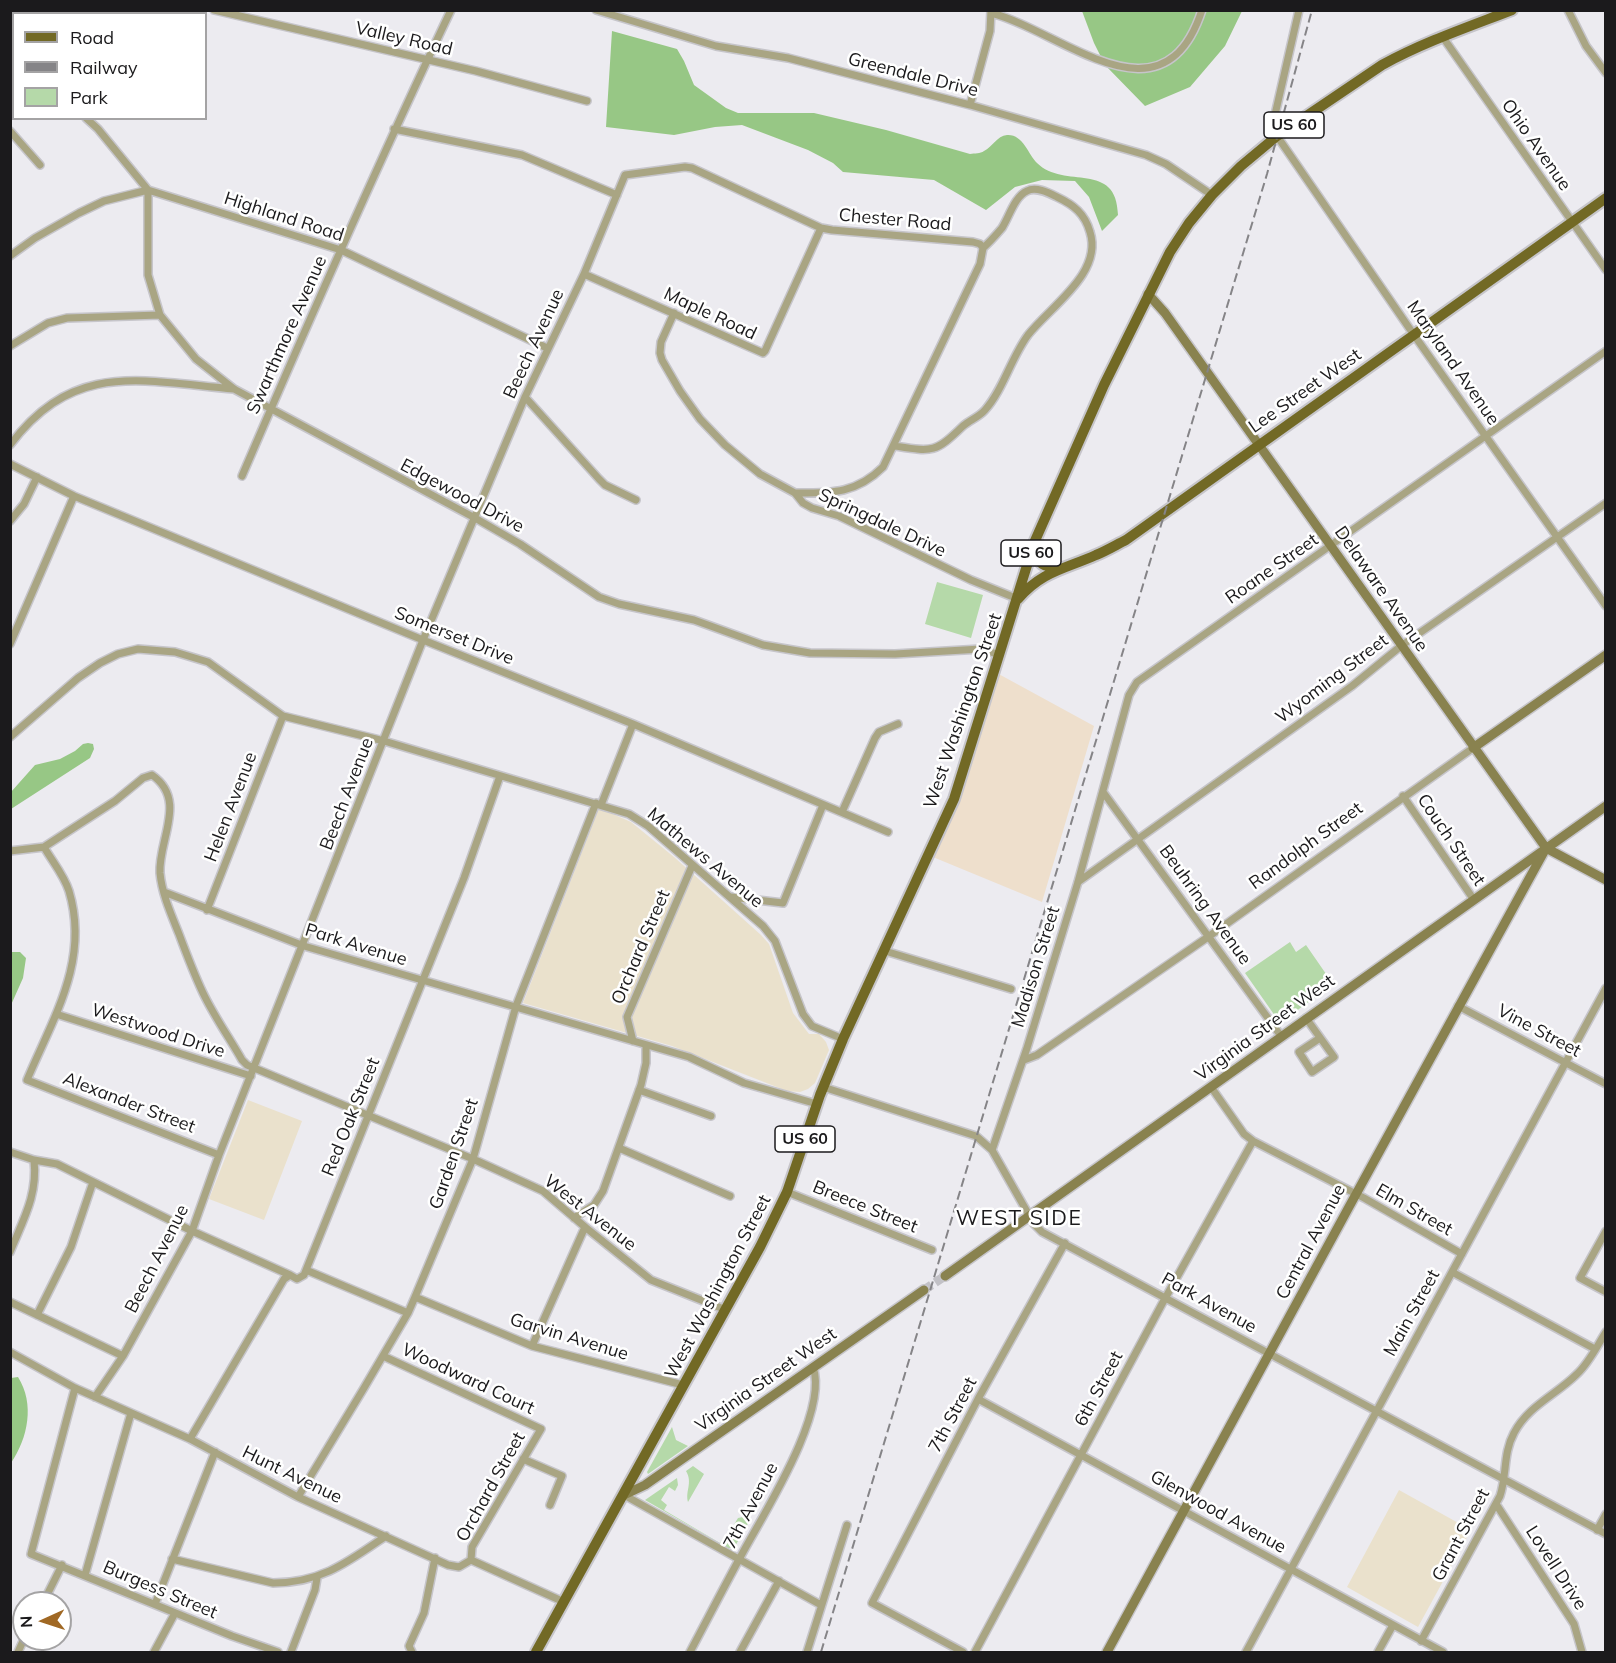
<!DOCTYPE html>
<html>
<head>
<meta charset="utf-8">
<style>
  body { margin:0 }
  #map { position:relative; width:1616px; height:1663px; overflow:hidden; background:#ecebf0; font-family:Mulish,sans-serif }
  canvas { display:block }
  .frame { position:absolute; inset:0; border:12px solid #1b1a1c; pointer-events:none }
  .legend { position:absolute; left:12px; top:12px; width:195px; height:108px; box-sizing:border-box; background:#fff; border:2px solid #a4a3a4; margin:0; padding:8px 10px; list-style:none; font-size:18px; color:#1b1a1c }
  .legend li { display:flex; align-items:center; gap:12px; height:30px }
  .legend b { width:30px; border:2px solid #a4a3a4 }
  .north { position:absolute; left:12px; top:1591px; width:60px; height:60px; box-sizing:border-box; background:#fff; border:2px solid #a4a3a4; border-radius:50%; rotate:267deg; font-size:16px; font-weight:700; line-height:24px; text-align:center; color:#1b1a1c }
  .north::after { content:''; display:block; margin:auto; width:21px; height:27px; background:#a06824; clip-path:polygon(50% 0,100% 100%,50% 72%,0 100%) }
</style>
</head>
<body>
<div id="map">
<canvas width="1616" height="1663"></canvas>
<div class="frame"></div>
<ul class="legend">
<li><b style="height:8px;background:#726925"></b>Road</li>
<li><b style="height:8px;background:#858487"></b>Railway</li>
<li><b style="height:16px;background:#b5d9a9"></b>Park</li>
</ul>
<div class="north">N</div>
</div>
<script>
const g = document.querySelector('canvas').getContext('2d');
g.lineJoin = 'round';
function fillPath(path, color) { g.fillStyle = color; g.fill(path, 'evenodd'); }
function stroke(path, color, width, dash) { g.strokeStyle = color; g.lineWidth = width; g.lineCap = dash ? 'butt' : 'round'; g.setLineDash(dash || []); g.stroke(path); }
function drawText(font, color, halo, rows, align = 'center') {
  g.font = font + ' Mulish,sans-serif'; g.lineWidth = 5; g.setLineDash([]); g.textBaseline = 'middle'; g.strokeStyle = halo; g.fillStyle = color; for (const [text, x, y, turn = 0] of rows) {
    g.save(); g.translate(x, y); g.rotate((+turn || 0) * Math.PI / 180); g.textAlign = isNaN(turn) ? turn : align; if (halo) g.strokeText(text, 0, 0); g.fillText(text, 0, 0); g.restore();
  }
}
const industrial = new Path2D(`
  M 995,672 L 1094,726 L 1042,902 L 928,855 L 954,799 Z`);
const education = new Path2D(`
  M 599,808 L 631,822 L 674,857 L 761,935 L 769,944 L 793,1013 L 809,1034 L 819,1034 L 826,1042 L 829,1050 L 815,1083 L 808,1089 L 800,1092 L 787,1091 L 672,1046 L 523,1003 Z
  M 248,1100 L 302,1121 L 264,1220 L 209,1199 Z
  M 1399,1490 L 1471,1530 L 1418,1627 L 1347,1587 Z`);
const green = new Path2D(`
  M 937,582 L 983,595 L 971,638 L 925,624 Z
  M 1290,942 L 1296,952 L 1306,945 L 1333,984 L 1280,1023 L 1245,973 Z
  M 672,1427 L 676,1440 L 688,1446 L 648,1474 L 647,1472 Z
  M 693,1466 L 704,1474 L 688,1502 C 685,1491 693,1483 686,1471 Z
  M 677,1478 L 678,1485 L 675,1491 L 669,1487 L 661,1500 L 667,1505 L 664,1510 L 720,1543 L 724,1537 L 726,1538 L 738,1518 L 743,1517 L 750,1520 L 734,1548 L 728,1548 L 645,1500 Z`);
const forest = new Path2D(`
  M 1082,11 L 1242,11 L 1225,46 L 1190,87 L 1145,106 L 1105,65 L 1094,43 Z
  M 612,31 L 677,49 L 684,61 L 694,85 L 726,108 L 738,113 L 814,113 L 886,130 L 970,154 C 975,153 980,154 984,151 C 992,147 997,136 1007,135 C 1023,134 1028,154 1037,163 C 1064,190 1117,160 1118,215 L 1102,231 L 1089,197 L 1075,181 L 1042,180 L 1015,187 L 986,210 L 934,180 L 843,172 L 833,163 L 808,150 L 742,125 L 715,127 L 674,135 L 606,127 Z
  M 88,743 L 93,744 L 94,749 L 90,758 L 11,809 L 11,792 L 35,765 L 60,759 L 75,751 L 83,744 Z
  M 11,952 L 20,952 L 26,958 L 23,978 L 11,1005 Z
  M 18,1377 C 35,1404 28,1438 11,1463 L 11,1378 Z`);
const secondaryTunnel = new Path2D(`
  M 924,1290 L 945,1276`);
const street = new Path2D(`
  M 214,10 L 476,71 L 587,101
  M 596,10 L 716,46 L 788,58 L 970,105 L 1146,155 L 1166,164 L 1212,195
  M 1299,10 L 1274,119 L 1277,136 L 1414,335 L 1606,606
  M 1568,10 L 1586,46 L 1606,73
  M 991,13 C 1062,31 1163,130 1202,10
  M 1442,36 L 1606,270
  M 10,68 L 14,69
  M 970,105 L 990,31 L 991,10
  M 86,118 L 98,129 L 148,190 L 148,275 L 160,315 L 196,359 L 234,389 L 475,518 L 520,544 L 599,597 L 619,604 L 694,620 L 763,645 L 810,653 L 895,654 L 981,649 L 1000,655
  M 394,129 L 522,155 L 617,195
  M 10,131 L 40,165
  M 10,256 L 35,238 L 79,213 L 104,201 L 148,190 L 341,250 L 547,348
  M 584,274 L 763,353 L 765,351 L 821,228
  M 674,313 L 661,342 L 660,353 L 662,360 L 680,391 L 700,419 L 725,445 L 760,474 L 795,493 L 803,503 L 812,508 L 839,516 L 971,580 L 1018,599
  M 10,346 L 48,323 L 67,318 L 160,315
  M 525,397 L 599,479 L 605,485 L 636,500
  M 10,445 C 74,360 141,381 234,389
  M 895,446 C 933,452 935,453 963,426 C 970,420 979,417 985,410 C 1003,390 1011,358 1028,335 C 1051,306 1103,273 1090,232 C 1085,214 1074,205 1057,197 C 1049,193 1036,186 1027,191 C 1015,196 1009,217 1002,228 C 996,235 990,242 983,248
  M 10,464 L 74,496 L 423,640 L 633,724 L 888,832
  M 242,476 C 309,320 378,164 451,10
  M 795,493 C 831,493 856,494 883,467 L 980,264 L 983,248
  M 10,521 L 24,504 L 37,477
  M 10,644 L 74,496
  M 10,737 L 78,678 L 100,663 L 118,654 L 138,649 L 175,652 L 208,662 L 283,716 L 384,741 L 629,814 L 648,826 L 763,926 L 775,941 L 803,1014 L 812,1026 L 843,1039
  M 1103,792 L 1281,1036
  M 1403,796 L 1474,900
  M 601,805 L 633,724
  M 842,812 L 875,738 L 879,732 L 898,724
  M 44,847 C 52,861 64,875 69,891 C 90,961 53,1018 27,1080 L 219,1155
  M 10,851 L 44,847 L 115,801 L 143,778 L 152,775 C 188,800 158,840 160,873 C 162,894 171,914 179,934 C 187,955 195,977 205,997 C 216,1019 230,1039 242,1060 L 247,1065 L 473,1159 L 543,1191 L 585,1227 L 651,1280 L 726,1310
  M 1078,882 L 1352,686 L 1401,646 L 1606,503
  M 164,892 L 304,946 L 689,1057 L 744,1083 L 817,1104
  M 731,897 L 783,903 L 823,805
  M 207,910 L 283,716
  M 885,951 L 1011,989
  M 1458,1006 L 1606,1084
  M 56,1014 L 251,1076
  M 1306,1018 L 1334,1057 L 1312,1072 L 1299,1052 L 1320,1038
  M 633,1041 L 627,1017 L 692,866
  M 1024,1060 L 1037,1055 L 1208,937 L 1473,748
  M 823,1087 L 976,1136 L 992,1150 L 1034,1224 L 1042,1232 L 1606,1534
  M 1211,1087 L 1244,1134 L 1253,1141 L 1364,1198 L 1462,1254
  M 639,1090 L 711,1116
  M 619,1148 L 730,1196
  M 992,1150 L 1027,1048 L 1078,882 L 1129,695 L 1137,682 L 1606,351
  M 10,1152 L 34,1160 L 57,1164 L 192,1231 L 290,1275
  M 787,1192 L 932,1250
  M 574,1218 L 594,1205 L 603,1191 L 641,1085 L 646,1063 L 646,1045
  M 1606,1231 L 1580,1278 L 1606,1292
  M 10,1252 C 23,1220 38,1195 34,1160
  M 306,1270 L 408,1313
  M 1452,1272 L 1595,1349
  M 415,1297 L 532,1346 L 683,1385
  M 10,1302 L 123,1356
  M 37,1315 L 71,1247 L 93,1182
  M 532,1346 L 585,1227
  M 10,1352 L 75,1388 L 190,1439 L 298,1497 L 448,1565 L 459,1567 L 471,1560 L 564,1602
  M 383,1356 L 541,1429 L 472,1547 L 471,1560
  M 75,1388 L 31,1554 L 232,1636 L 278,1652
  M 95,1397 L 123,1356 L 192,1231 L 219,1155 L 423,640 L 525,397 L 584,274 L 625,175 L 685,167 L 692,168 L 821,228 L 832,230 L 973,242 L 980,244 L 983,248
  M 978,1399 L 1443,1652
  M 190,1439 L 284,1279 L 290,1275 L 297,1279 L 304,1275 L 464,878 L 500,776
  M 523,1459 L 562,1476 L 550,1505
  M 624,1495 L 821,1605
  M 298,1497 L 364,1388 L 408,1313 L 415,1297 L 473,1159 L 516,1006 L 596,803
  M 1496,1504 L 1574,1624 L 1582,1652
  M 1597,1530 L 1606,1514
  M 172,1559 L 273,1583 C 321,1583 348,1562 386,1536
  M 85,1575 L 131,1413
  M 43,1603 L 62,1565
  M 155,1604 L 215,1452
  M 1421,1641 L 1500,1496 C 1507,1475 1503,1453 1514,1433 C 1528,1406 1556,1395 1577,1374 C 1589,1363 1597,1346 1606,1332
  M 18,1652 L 24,1639
  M 154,1652 L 175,1613
  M 291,1652 L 315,1590 L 317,1578
  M 412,1652 L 409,1646 L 424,1613 L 435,1558
  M 690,1652 C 707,1620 724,1587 742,1554 C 764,1513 829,1412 813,1367
  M 740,1652 L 779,1581
  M 807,1652 L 847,1525
  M 963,1652 L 872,1603 L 978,1399 L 1065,1243
  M 975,1652 L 1162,1304 L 1253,1141
  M 1246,1652 L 1606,988
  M 1378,1652 L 1393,1625`);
const secondary = new Path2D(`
  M 1148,294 L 1165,313 L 1546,848 L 1606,880
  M 1473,748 L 1606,655
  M 945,1276 L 1606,806
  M 624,1495 L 645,1485 L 675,1464 L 924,1290
  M 1107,1652 C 1253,1384 1398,1115 1546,848`);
const primary = new Path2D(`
  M 1039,544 C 1033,560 1041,568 1057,567
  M 1018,599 C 1042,571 1065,569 1096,555 C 1106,551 1116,545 1126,540 L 1606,198
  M 536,1652 L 760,1247 L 787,1192 L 820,1095 L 843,1039 L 954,799 L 1034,543 L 1104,385 L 1170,252 L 1189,223 L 1212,195 L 1241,166 L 1277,136 L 1382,65 C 1424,42 1468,27 1512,10`);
const rail = new Path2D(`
  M 821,1652 L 1267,174 L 1312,10`);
const shields = [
  [1294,125,60],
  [1031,553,60],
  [805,1139,60]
];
const shieldNames = [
  ["US 60",1294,125],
  ["US 60",1031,553],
  ["US 60",805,1139]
];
const streetNames = [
  ["Valley Road",404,39,13],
  ["Greendale Drive",913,75,14],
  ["Ohio Avenue",1536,145,55],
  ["Highland Road",284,217,18],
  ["Chester Road",895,220,5],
  ["Maple Road",710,314,25],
  ["Swarthmore Avenue",287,335,-66],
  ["Beech Avenue",534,344,-65],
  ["Maryland Avenue",1453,363,55],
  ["Lee Street West",1305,391,-35],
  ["Edgewood Drive",462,496,28],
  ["Springdale Drive",882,523,25],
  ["Roane Street",1272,569,-35],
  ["Delaware Avenue",1381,589,55],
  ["Somerset Drive",454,636,22],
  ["Wyoming Street",1332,679,-37],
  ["West Washington Street",963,711,-71],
  ["Beech Avenue",347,794,-69],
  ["Helen Avenue",231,807,-69],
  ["Couch Street",1451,840,56],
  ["Randolph Street",1306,846,-36],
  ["Mathews Avenue",705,858,40],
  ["Beuhring Avenue",1205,905,54],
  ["Park Avenue",356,945,17],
  ["Orchard Street",641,947,-67],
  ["Madison Street",1036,967,-73],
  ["Virginia Street West",1265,1028,-36],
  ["Westwood Drive",158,1031,18],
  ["Vine Street",1539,1031,28],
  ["Alexander Street",129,1103,21],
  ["Red Oak Street",351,1117,-68],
  ["Garden Street",454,1154,-71],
  ["Breece Street",865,1207,22],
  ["Elm Street",1414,1210,30],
  ["West Avenue",590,1213,38],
  ["Central Avenue",1311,1242,-62],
  ["Beech Avenue",157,1259,-63],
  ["West Washington Street",718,1287,-62],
  ["Park Avenue",1209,1303,29],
  ["Main Street",1412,1313,-61],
  ["Garvin Avenue",569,1337,17],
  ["Woodward Court",468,1379,25],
  ["Virginia Street West",766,1380,-35],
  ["6th Street",1099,1389,-62],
  ["7th Street",953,1415,-62],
  ["Hunt Avenue",292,1475,26],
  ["Orchard Street",491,1487,-61],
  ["7th Avenue",751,1506,-62],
  ["Glenwood Avenue",1218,1512,29],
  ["Grant Street",1461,1535,-62],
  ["Lovell Drive",1556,1568,57],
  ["Burgess Street",160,1590,23]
];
const quarterNames = [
  ["WEST SIDE",1019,1219]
];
fillPath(industrial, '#eedfcc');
fillPath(education, '#eae1cc');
fillPath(green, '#b5d9a9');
fillPath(forest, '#97c785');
stroke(secondaryTunnel, '#c2c1c6', 9, [9, 4.5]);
stroke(street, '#c6c5ca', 10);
stroke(secondary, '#c6c5ca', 12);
stroke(primary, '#c6c5ca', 14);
stroke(street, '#a9a583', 7);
stroke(secondary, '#89824f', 9);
stroke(primary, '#726925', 10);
stroke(rail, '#858487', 2, [9, 4.5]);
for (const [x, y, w] of shields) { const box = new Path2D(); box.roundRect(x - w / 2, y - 13, w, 26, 4.5); g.fillStyle = '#fff'; g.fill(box); stroke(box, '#1b1a1c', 1.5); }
drawText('bold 16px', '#1b1a1c', null, shieldNames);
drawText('18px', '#1b1a1c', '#fff', streetNames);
g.letterSpacing = '1.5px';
drawText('21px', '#1b1a1c', '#fff', quarterNames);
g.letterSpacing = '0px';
</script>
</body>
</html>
